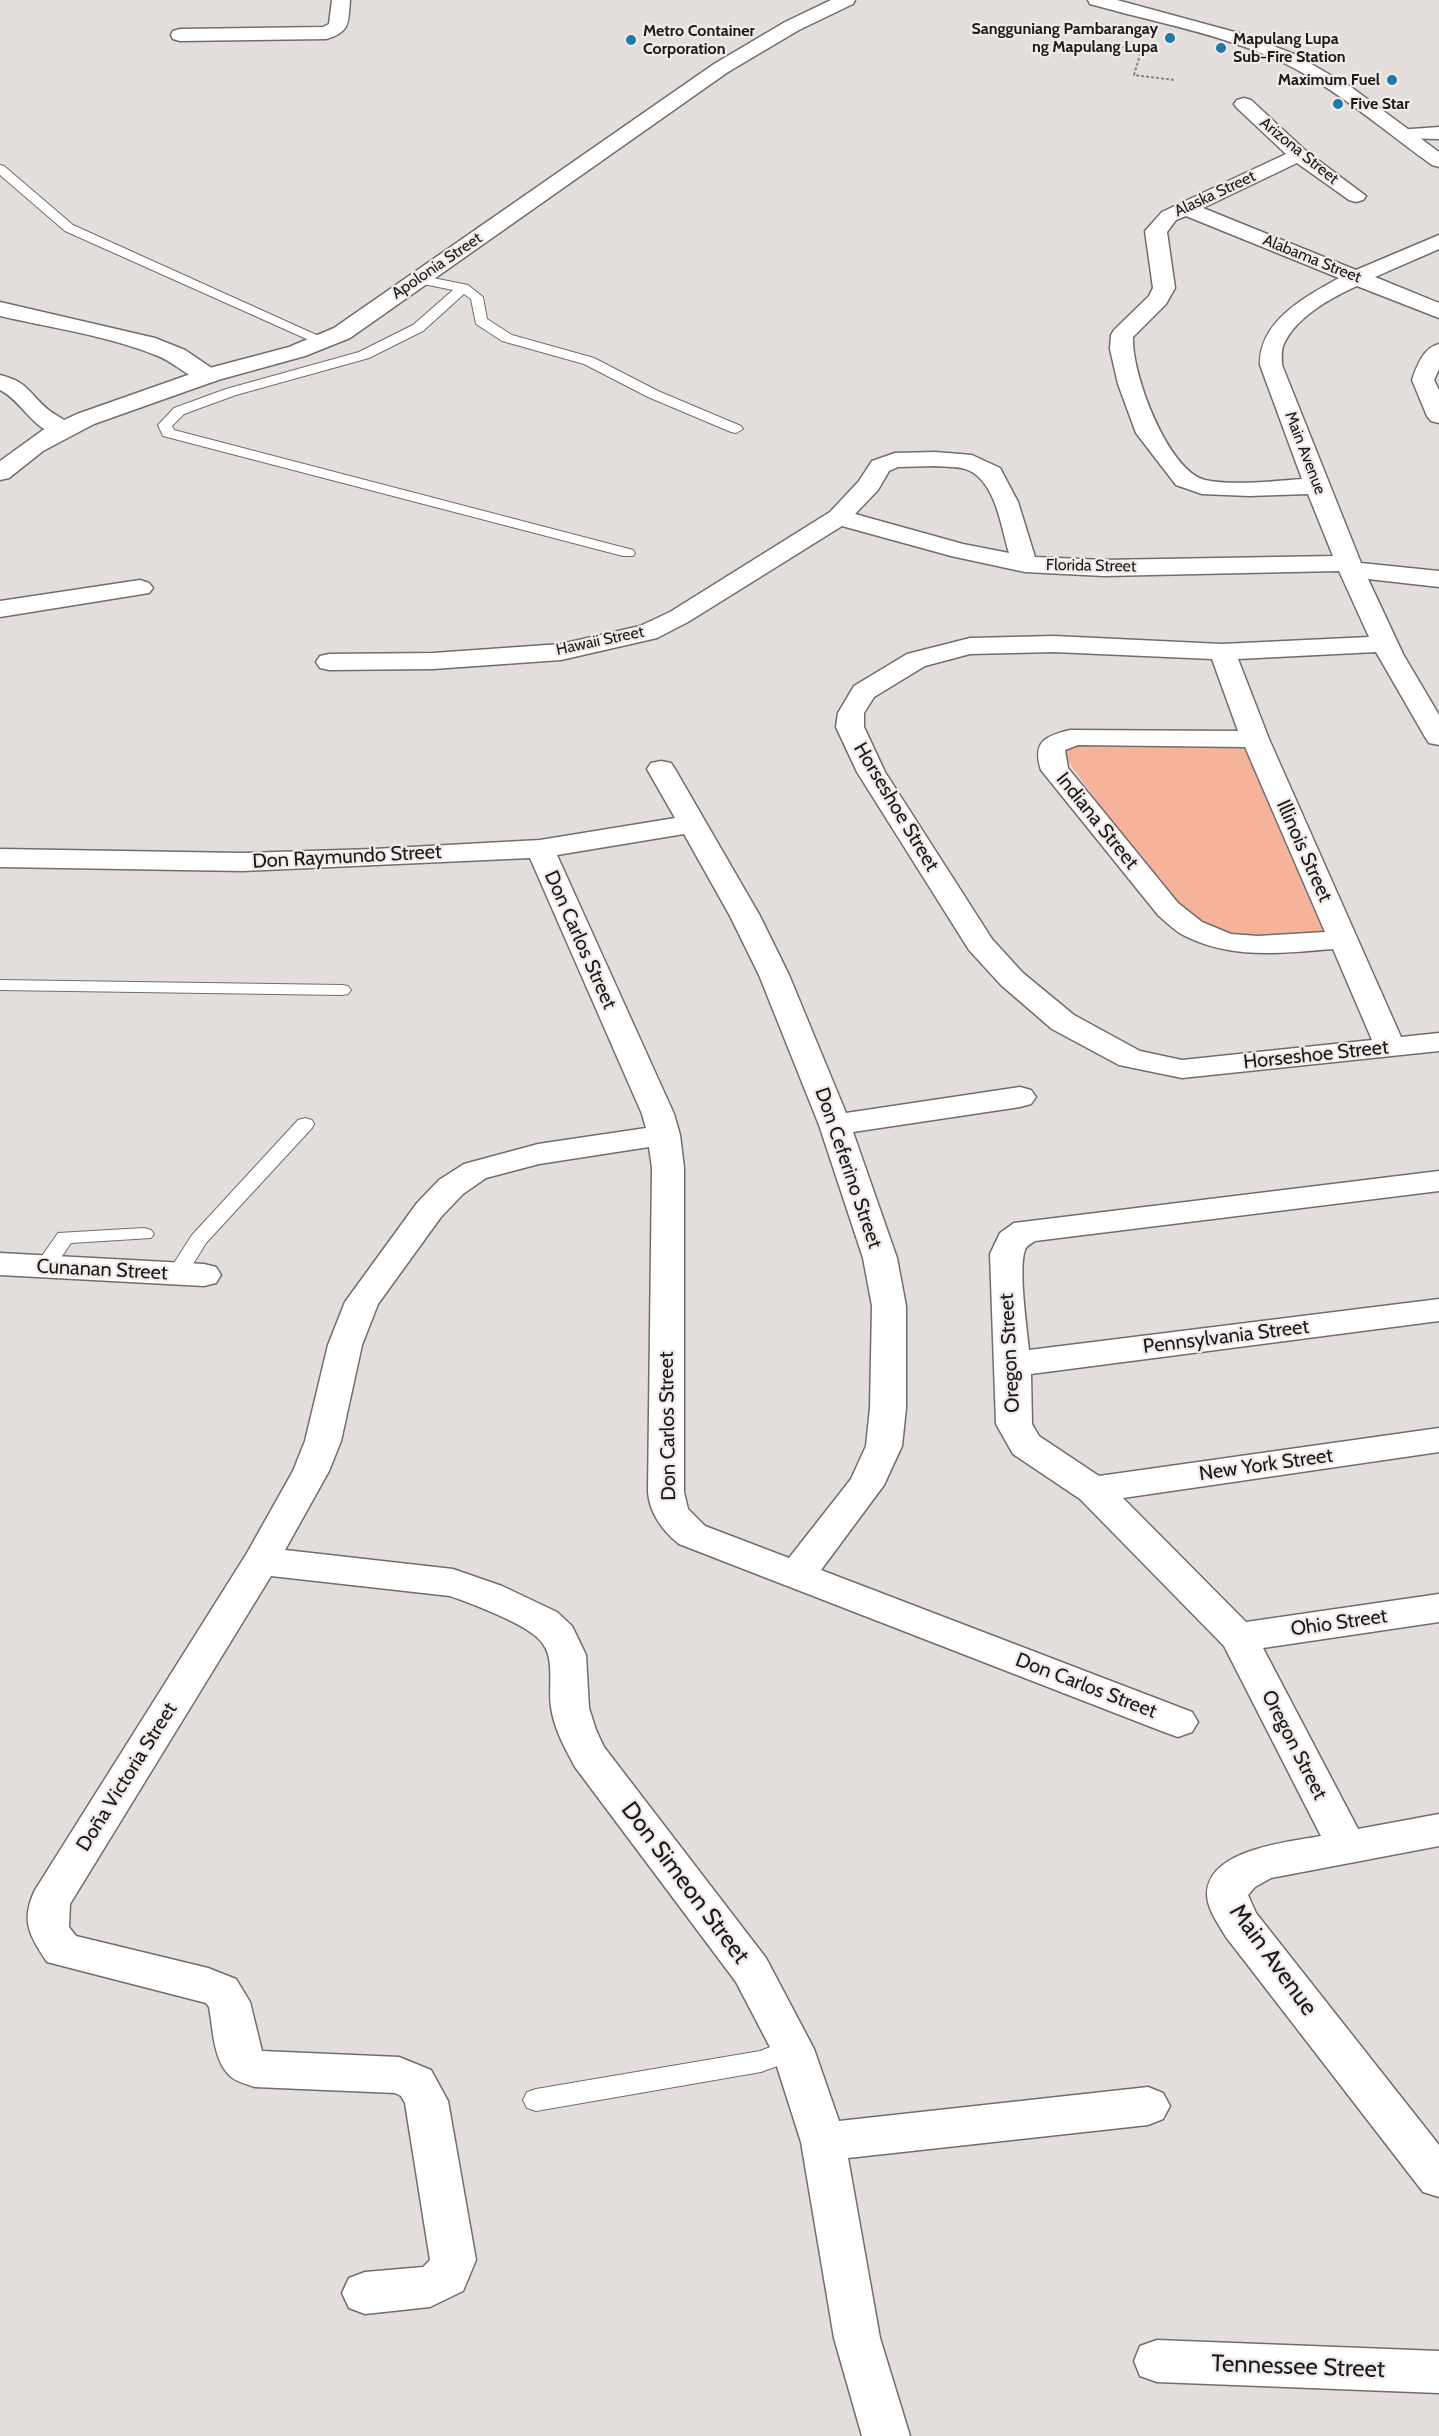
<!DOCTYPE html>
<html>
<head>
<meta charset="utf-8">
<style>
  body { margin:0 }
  canvas { display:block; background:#e3dedc }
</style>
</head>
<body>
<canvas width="1439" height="2436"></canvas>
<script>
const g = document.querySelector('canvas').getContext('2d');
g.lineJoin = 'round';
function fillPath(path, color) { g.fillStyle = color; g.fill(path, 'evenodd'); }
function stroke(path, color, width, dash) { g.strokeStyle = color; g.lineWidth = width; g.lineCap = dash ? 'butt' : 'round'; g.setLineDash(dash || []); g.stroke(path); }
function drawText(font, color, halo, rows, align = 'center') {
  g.font = font + ' Cabin,sans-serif'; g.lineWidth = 4.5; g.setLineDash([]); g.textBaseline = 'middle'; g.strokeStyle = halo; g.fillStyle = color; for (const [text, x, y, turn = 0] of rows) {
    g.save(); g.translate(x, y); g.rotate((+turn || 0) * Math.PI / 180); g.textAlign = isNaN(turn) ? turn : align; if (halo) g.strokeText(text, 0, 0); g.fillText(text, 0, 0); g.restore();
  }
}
const green = new Path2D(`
  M 1065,741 L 1250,743 L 1335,937 L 1259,942 L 1218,935 L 1173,907 L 1059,749 Z`);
const path = new Path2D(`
  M 1083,51 L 1104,46 L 1142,48 L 1134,75 L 1174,80`);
const lane = new Path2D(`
  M 0,165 L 4,166 L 73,225 L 332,342 L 330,345 L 320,345 L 65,231 L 0,175 Z
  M 418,275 L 468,285 L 483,297 L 487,319 L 512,335 L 594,358 L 658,391 L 741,426 L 743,429 L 736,433 L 731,432 L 648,397 L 584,364 L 502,341 L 476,324 L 471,299 L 464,294 L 423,331 L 369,358 L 236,395 L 184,414 L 172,426 L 174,430 L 633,550 L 635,553 L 633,556 L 623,556 L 163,436 L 158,425 L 174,408 L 226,389 L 359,352 L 413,325 L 453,290 L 413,282 L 412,279 L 413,276 Z
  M 0,980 L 342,985 L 348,986 L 351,990 L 348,994 L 342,995 L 0,990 Z
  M 305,1118 L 312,1120 L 314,1124 L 312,1128 L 206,1243 L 184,1279 L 177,1281 L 170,1279 L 167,1274 L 192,1235 L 298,1120 Z
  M 144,1228 L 151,1230 L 154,1234 L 151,1238 L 71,1243 L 52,1271 L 45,1272 L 38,1271 L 35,1266 L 58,1233 Z
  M 793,2038 L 802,2041 L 806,2049 L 802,2057 L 761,2072 L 536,2111 L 527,2108 L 523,2100 L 527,2092 L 536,2089 L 760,2051 Z`);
const street = new Path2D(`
  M 332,0 L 350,0 C 348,22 351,32 326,39 L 180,41 L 173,39 L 171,35 L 173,31 L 180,29 L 323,27 L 329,24 Z
  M 1244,98 L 1251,100 L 1306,151 L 1366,196 L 1363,200 L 1356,202 L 1349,200 L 1297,163 L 1203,208 L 1356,270 L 1439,235 L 1439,249 L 1375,277 L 1439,303 L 1439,318 L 1357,286 C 1331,298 1295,317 1283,346 C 1281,352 1282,359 1282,365 L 1361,563 L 1439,571 L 1439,587 L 1368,579 L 1403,654 L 1439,715 L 1439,745 L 1429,743 L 1425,737 L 1376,652 L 1238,659 L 1269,739 L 1401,1037 L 1439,1033 L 1439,1051 L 1182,1078 L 1119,1065 L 1052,1029 L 1001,985 L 969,950 L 857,772 L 836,727 L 838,713 L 854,686 L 907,654 L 970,638 L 1054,636 L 1222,644 L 1369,637 L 1339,571 L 1104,576 L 1025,572 L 951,556 L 842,526 L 688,622 L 657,638 L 561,660 L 433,669 L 329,670 L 320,668 L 316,662 L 320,656 L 329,654 L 433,653 L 561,644 L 640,626 L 670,612 L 830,512 L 859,481 L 872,461 L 895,453 L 935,452 L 972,455 L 1000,468 L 1018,502 L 1035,557 L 1104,560 L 1333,556 L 1308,494 L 1249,496 L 1202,494 L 1176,485 L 1136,433 L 1118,384 L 1110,349 L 1111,335 L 1114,330 L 1149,296 L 1153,288 L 1145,231 L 1162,212 L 1286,154 L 1237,108 L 1234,104 L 1237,100 ZM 1186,216 L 1339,278 C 1305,297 1259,321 1260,365 L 1302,479 C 1275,481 1231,486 1205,480 C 1167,470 1131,372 1133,337 L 1166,304 L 1175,288 L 1167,232 L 1176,220 ZM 935,466 C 945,467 959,466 968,470 C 996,482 1001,527 1009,553 L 963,544 L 855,514 L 878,490 L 889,471 L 898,467 ZM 1054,652 L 1212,659 L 1238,731 L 1070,730 C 1045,736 1032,742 1041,770 L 1158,915 C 1166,922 1174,930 1183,935 C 1231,960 1281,953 1333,949 L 1372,1040 L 1182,1060 L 1140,1051 L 1074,1015 L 1023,973 L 992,939 L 885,772 L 864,727 L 864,713 L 874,697 L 925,666 L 970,654 ZM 1078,745 L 1245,747 L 1325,932 L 1258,936 L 1231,934 L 1202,922 L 1178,903 L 1068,768 L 1065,750 Z
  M 1439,127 L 1439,139 L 1397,138 L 1394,134 L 1397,130 Z
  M 0,302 L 155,338 L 185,350 L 216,371 L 219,376 L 216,381 C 195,386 177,363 158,356 C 109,336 52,328 0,316 Z
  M 1439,344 L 1439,369 L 1434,380 L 1439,390 L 1439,423 L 1431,421 L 1427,416 L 1412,380 C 1417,366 1423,348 1439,344 Z
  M 0,375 C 31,383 28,394 50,411 C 58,417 67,420 73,428 L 69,433 C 37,441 24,401 0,390 Z
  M 140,580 L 149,583 L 153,588 L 149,593 L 0,617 L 0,601 Z
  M 661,761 L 671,763 L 675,769 L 760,916 L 789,975 L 846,1113 L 1020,1087 L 1031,1090 L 1036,1097 L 1031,1104 L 1020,1107 L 853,1132 L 897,1258 L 906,1306 L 906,1408 L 902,1446 L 884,1485 L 821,1570 L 1192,1712 L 1198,1722 L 1192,1732 L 1178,1737 L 1164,1732 L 679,1544 C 663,1531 650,1514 648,1492 L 652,1168 L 649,1147 L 539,1164 L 486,1178 L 463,1194 L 441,1217 L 378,1304 L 362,1345 L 341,1441 L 329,1471 L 285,1550 L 453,1569 L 502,1586 L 557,1612 L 572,1626 L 586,1655 L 589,1708 L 596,1730 L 604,1747 L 766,1958 L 814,2049 L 839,2121 L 1148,2087 L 1163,2093 L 1170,2106 L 1163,2119 L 1148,2125 L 848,2158 L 880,2338 L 910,2436 L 862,2436 L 834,2338 L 801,2142 L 772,2051 L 736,1982 L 575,1767 C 565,1748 554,1729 551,1707 C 548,1688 555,1660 543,1644 C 531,1625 472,1604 450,1596 L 271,1576 L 70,1904 L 69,1927 L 76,1936 L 208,1968 L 236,1979 L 250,2002 L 262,2051 L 399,2057 L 431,2070 L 448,2101 L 476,2260 L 463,2291 L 430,2307 L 365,2314 L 349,2308 L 342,2293 L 349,2278 L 365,2272 L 423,2267 L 430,2260 L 405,2103 L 401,2096 L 395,2093 L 255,2087 C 246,2084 236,2082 229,2075 C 213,2059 213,2028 209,2007 L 206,2003 L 47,1962 C 30,1936 20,1921 35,1890 L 247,1553 L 293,1471 L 305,1441 L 328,1345 L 345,1302 L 417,1203 L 439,1180 L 464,1164 L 538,1144 L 646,1128 L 642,1114 L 530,858 L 243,871 L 0,867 L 0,849 L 243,853 L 374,849 L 540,840 L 675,818 L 647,769 L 651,763 ZM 684,834 L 730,916 L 759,975 L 819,1125 L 863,1258 L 872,1306 L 870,1408 L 866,1446 L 851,1479 L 789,1558 L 705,1526 L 688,1509 L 684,1492 L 684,1168 L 680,1135 L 674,1114 L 557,855 Z
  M 1439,1171 L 1439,1191 L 1035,1241 C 1031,1244 1027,1245 1025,1250 C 1018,1268 1027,1329 1029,1350 L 1439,1299 L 1439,1321 L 1031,1374 L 1032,1424 L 1039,1436 L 1099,1476 L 1439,1428 L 1439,1452 L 1123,1498 L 1246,1622 L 1439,1594 L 1439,1622 L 1263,1648 L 1358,1829 L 1439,1814 L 1439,1846 L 1271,1878 L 1255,1887 L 1248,1895 L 1256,1913 L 1439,2145 L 1439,2197 L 1423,2192 L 1226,1937 C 1219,1925 1207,1909 1207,1894 C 1208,1849 1289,1842 1321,1836 L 1224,1646 L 1080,1499 L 1013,1454 L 996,1424 L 990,1254 L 1000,1233 L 1014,1223 Z
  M 0,1253 L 204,1264 L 216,1267 L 221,1275 L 216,1283 L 204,1286 L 0,1275 Z
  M 1157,2340 L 1439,2351 L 1439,2393 L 1157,2382 L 1140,2376 L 1134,2361 L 1140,2346 Z`);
const secondary = new Path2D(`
  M 831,0 L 855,0 L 853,4 L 799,30 L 728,72 L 350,338 L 305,356 L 218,380 L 94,424 L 43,451 L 9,478 L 0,480 L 0,461 L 43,430 L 77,414 L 202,370 L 289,347 L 334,328 L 714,64 L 785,22 Z
  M 1088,0 L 1117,0 L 1242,34 L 1294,54 L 1351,87 L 1439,152 L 1439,167 L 1432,165 C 1383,130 1337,89 1282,62 C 1222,34 1154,22 1090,4 Z`);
const markers = [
  [1170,38,6,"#1f7aa8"],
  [631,40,6,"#1f7aa8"],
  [1221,48,6,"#1f7aa8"],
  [1392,80,6,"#1f7aa8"],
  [1338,104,6,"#1f7aa8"]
];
const farPoinames = [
  ["Sangguniang Pambarangay",1158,29,"right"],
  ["ng Mapulang Lupa",1158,47,"right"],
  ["Metro Container",643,31],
  ["Corporation",643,49],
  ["Mapulang Lupa",1233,39],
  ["Sub-Fire Station",1233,57],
  ["Maximum Fuel",1380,80,"right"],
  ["Five Star",1350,104]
];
const farStreetnames = [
  ["Arizona Street",1299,151,39],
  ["Alaska Street",1215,194,-25],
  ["Alabama Street",1312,259,22],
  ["Apolonia Street",437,266,-34],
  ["Main Avenue",1305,453,69],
  ["Florida Street",1091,566,1],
  ["Hawaii Street",600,641,-12]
];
const streetNames = [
  ["Horseshoe Street",896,807,59],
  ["Indiana Street",1097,821,51],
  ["Illinois Street",1304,851,66],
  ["Don Raymundo Street",347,857,-3],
  ["Don Carlos Street",580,940,66],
  ["Horseshoe Street",1316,1055,-6],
  ["Don Ceferino Street",848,1168,71],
  ["Cunanan Street",102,1270,3],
  ["Pennsylvania Street",1226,1337,-7],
  ["Oregon Street",1010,1353,-93],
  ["Don Carlos Street",668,1426,-91],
  ["New York Street",1266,1465,-8],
  ["Ohio Street",1339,1623,-8],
  ["Don Carlos Street",1086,1686,21],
  ["Oregon Street",1294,1745,63],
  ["Doña Victoria Street",127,1777,-58]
];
const nearStreetnames = [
  ["Don Simeon Street",685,1883,53],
  ["Main Avenue",1273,1960,54],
  ["Tennessee Street",1298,2367,2]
];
fillPath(green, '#f5b39c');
stroke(lane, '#716d6b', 2);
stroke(street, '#716d6b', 3);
stroke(secondary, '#716d6b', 3);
stroke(path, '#878482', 2, [3, 2]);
fillPath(lane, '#fff');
fillPath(street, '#fff');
fillPath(secondary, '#fff');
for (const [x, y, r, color] of markers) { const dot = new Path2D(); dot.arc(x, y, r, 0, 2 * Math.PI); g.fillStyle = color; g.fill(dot); stroke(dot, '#f0ebe9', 2); }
drawText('bold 16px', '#1b1919', '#f0ebe9', farPoinames, 'left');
drawText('16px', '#1b1919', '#f0ebe9', farStreetnames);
drawText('20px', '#1b1919', '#f0ebe9', streetNames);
drawText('24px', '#1b1919', '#f0ebe9', nearStreetnames);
</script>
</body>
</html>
